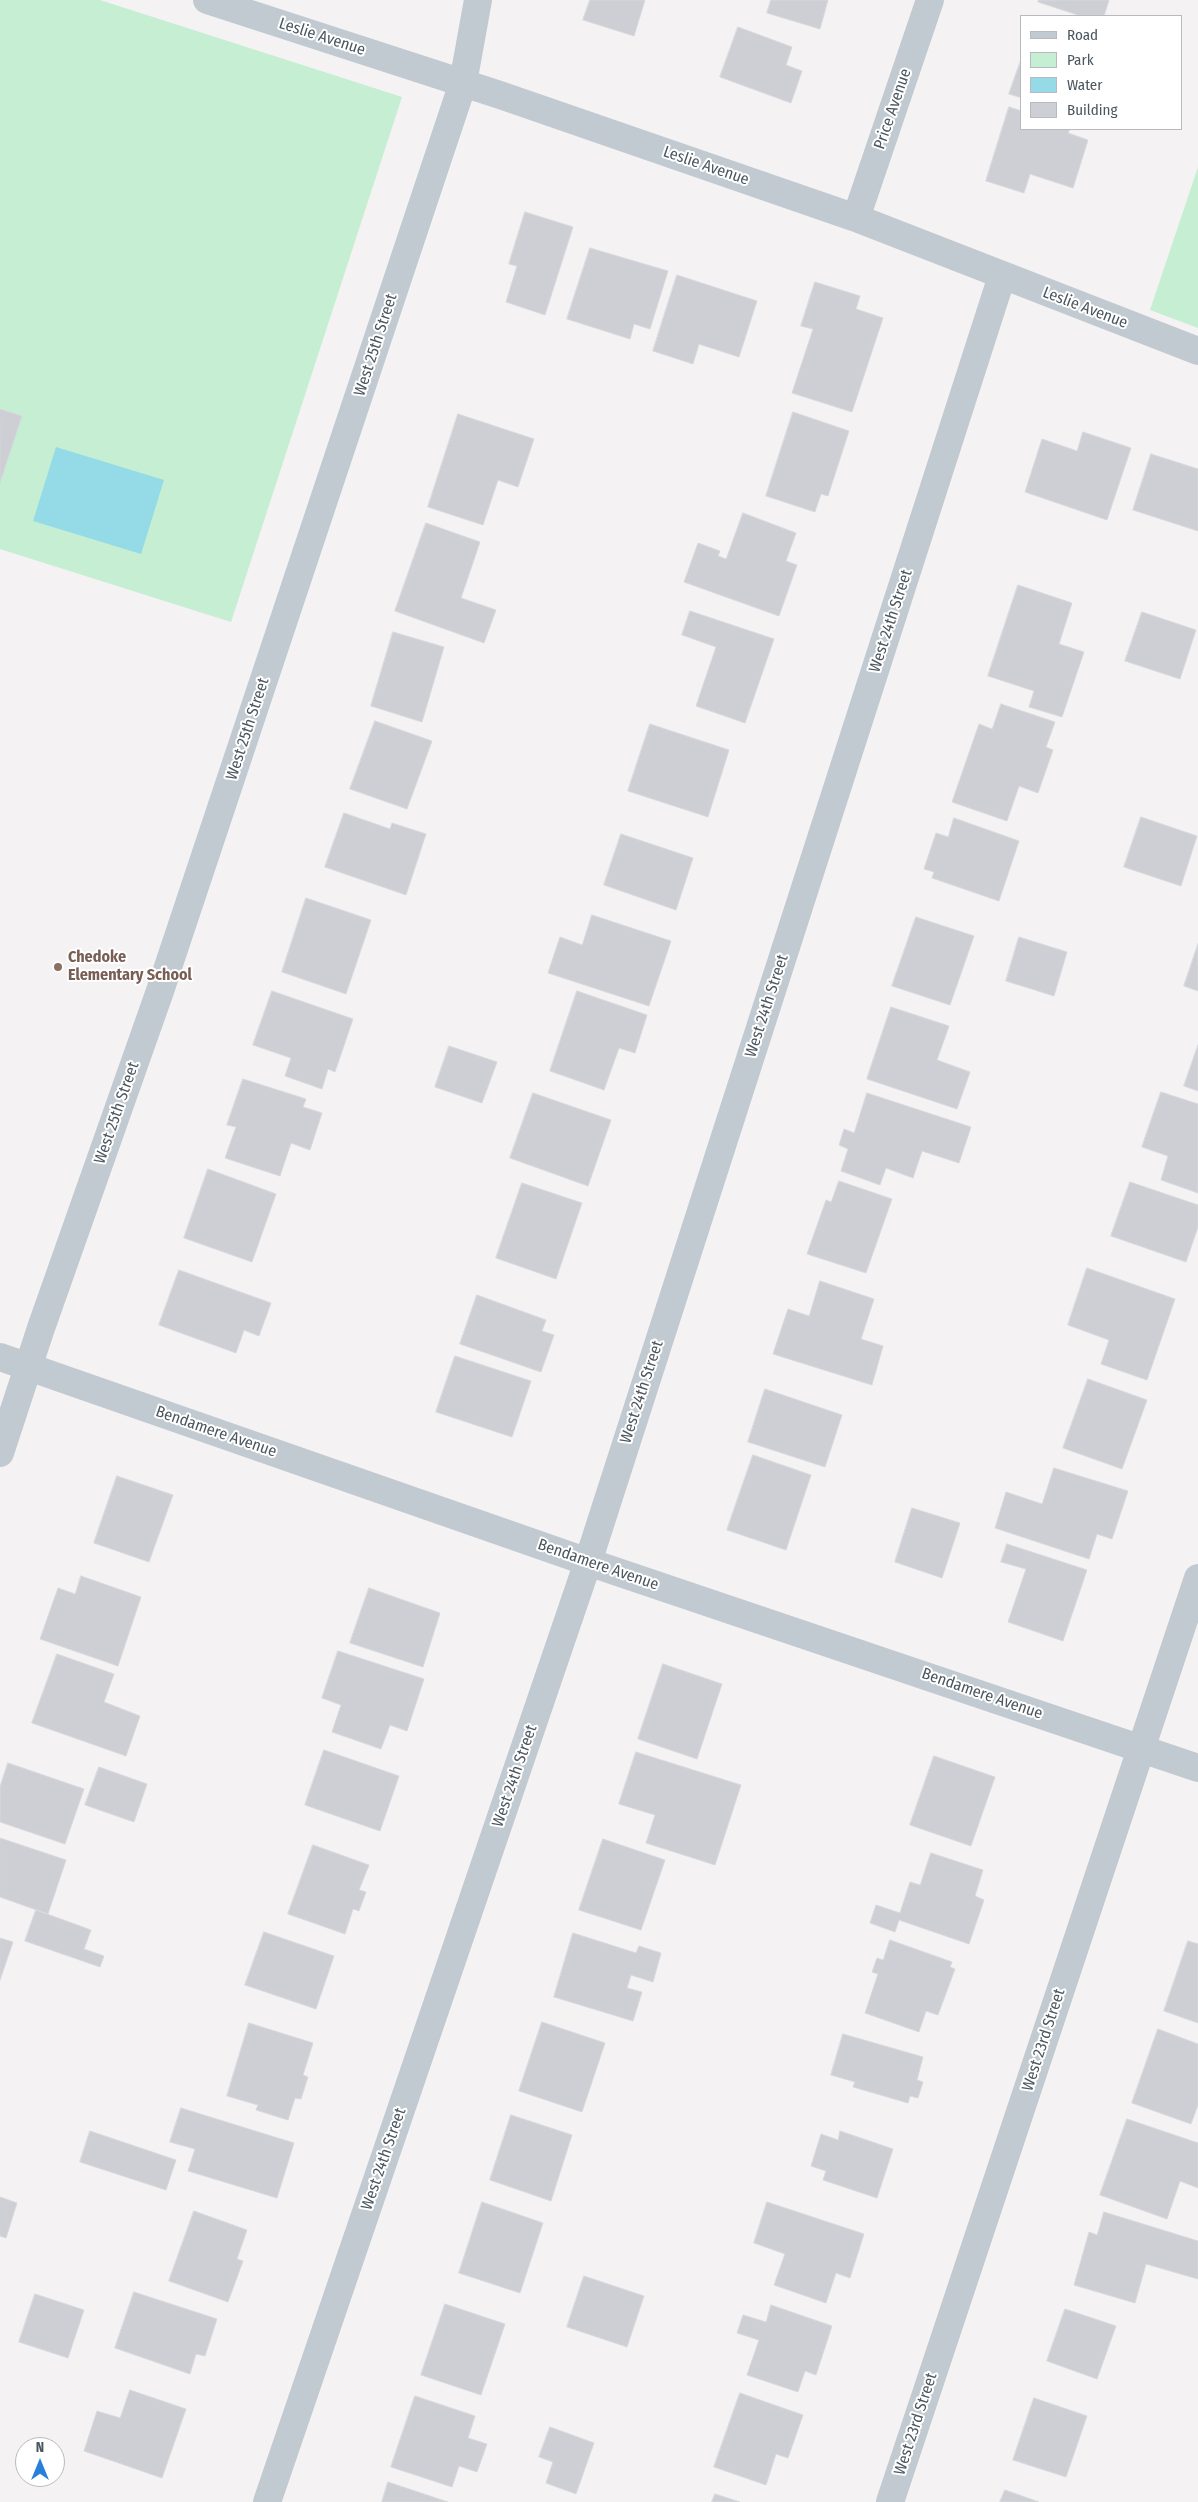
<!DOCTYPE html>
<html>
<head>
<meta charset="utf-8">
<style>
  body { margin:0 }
  #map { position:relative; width:1198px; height:2502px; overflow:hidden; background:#f4f2f3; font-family:"Fira Sans Condensed",sans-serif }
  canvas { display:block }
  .legend { position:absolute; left:1020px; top:15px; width:162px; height:115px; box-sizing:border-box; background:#fff; border:1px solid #b7bbbf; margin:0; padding:6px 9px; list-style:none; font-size:15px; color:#4b565f }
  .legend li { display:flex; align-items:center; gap:10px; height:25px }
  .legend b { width:25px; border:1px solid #b7bbbf }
  .north { position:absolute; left:15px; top:2437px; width:50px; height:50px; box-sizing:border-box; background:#fff; border:1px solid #b7bbbf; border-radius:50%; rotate:0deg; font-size:14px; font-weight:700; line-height:20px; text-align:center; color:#4b565f }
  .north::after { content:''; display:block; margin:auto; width:18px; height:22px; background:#277fda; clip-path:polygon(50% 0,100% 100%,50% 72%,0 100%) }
</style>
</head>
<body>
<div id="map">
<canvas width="1198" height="2502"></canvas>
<ul class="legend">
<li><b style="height:6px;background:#c1cad0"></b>Road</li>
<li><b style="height:14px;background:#c5eed3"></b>Park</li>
<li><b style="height:14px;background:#95dbe7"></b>Water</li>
<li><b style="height:14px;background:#cdcfd4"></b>Building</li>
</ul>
<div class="north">N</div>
</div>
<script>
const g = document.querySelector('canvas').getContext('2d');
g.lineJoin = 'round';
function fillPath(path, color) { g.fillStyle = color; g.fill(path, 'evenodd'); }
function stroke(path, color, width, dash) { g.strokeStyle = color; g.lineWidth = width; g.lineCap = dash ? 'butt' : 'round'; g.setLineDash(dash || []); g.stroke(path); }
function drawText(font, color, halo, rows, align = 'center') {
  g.font = font + ' "Fira Sans Condensed",sans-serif'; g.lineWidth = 4; g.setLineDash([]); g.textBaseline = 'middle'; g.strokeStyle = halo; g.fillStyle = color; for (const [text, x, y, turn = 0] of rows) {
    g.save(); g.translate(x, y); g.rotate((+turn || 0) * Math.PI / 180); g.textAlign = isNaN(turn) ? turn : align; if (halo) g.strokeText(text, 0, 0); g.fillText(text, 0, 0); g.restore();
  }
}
const green = new Path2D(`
  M 0,0 L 100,0 L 402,97 L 231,622 L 0,549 Z
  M 1198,167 L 1198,328 L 1150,310 Z`);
const water = new Path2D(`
  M 56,447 L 164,480 L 141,554 L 33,521 Z`);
const building = new Path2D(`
  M 590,0 L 645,0 L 634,36 L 583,20 Z
  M 771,0 L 828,0 L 820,29 L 767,13 Z
  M 1039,0 L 1109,0 L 1104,16 L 1081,16 L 1038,2 Z
  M 738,27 L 792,47 L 786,65 L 802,71 L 791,103 L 720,77 Z
  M 1022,57 L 1022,98 L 1009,94 Z
  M 1009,107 L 1022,111 L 1022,129 L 1070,129 L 1068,133 L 1088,140 L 1073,188 L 1030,174 L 1024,193 L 986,181 Z
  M 525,212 L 573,227 L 545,315 L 506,302 L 517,266 L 509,264 Z
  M 590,248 L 668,271 L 650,329 L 634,324 L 630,339 L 567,319 Z
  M 677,275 L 757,301 L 739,357 L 699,344 L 693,364 L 653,351 Z
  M 815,282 L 860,296 L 856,309 L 883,318 L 852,412 L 792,393 L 813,329 L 801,326 Z
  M 0,409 L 22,416 L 0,483 Z
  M 793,412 L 849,431 L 828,496 L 821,494 L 815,512 L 766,496 Z
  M 458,414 L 534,439 L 518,487 L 498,480 L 483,525 L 428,507 Z
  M 1083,432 L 1131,448 L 1107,520 L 1025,492 L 1042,439 L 1077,451 Z
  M 1151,454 L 1198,469 L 1198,531 L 1133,510 Z
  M 743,513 L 796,533 L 786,561 L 797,565 L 779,616 L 684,582 L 698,543 L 720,551 L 718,556 L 726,559 Z
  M 426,523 L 480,542 L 461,598 L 496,610 L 484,643 L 395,611 Z
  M 1018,585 L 1072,603 L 1059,644 L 1084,652 L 1062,717 L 1029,707 L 1034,691 L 988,676 Z
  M 690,611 L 774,639 L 745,723 L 696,706 L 716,647 L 682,635 Z
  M 1142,612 L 1196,630 L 1180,679 L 1125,661 Z
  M 393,632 L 444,647 L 422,722 L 371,706 Z
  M 1001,704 L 1055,722 L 1046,747 L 1053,750 L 1038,793 L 1019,786 L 1007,821 L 952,802 L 979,724 L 992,729 Z
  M 375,721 L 432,741 L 407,809 L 350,789 Z
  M 650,724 L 729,750 L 708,817 L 628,791 Z
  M 344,813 L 390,829 L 392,823 L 426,834 L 406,895 L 325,867 Z
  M 1141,817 L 1197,836 L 1181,886 L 1124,867 Z
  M 954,818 L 1019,841 L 999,901 L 932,878 L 934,872 L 924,869 L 936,833 L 948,837 Z
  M 621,834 L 693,858 L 676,910 L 604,885 Z
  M 306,898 L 371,920 L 346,994 L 282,972 Z
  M 592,915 L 671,941 L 649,1006 L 548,973 L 560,937 L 582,945 Z
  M 916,917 L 974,936 L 950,1005 L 892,986 Z
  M 1019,937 L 1067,952 L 1054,996 L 1006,981 Z
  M 1198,944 L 1198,991 L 1184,986 Z
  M 272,991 L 353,1019 L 335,1072 L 328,1069 L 322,1089 L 285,1076 L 291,1058 L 253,1045 Z
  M 577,991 L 647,1015 L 635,1053 L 619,1048 L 604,1090 L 550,1071 Z
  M 891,1007 L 949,1026 L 937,1060 L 970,1072 L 957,1109 L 867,1079 Z
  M 1198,1045 L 1198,1091 L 1184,1086 Z
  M 449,1046 L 497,1062 L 482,1103 L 435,1087 Z
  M 243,1079 L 306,1099 L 303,1107 L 322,1113 L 310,1150 L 291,1143 L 280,1176 L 225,1158 L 236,1127 L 227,1125 Z
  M 1161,1092 L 1198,1104 L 1198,1193 L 1161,1180 L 1168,1156 L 1142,1147 Z
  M 533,1093 L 611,1120 L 588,1186 L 510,1158 Z
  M 867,1093 L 971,1127 L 959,1163 L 922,1151 L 913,1178 L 886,1168 L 880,1185 L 841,1171 L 848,1149 L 839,1145 L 844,1129 L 854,1133 Z
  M 208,1169 L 276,1194 L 252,1262 L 184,1238 Z
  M 839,1181 L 892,1199 L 866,1273 L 807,1254 L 826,1200 L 831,1202 Z
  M 1130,1182 L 1198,1205 L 1198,1227 L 1186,1262 L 1111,1236 Z
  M 522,1183 L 582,1203 L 556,1279 L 496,1258 Z
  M 1087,1268 L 1175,1299 L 1147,1380 L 1101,1364 L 1109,1340 L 1068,1325 Z
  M 179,1270 L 271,1303 L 259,1336 L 244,1330 L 236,1353 L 159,1325 Z
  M 820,1281 L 874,1299 L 861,1339 L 883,1346 L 872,1385 L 773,1354 L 788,1309 L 809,1316 Z
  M 477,1295 L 546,1320 L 542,1331 L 554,1335 L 541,1372 L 460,1344 Z
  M 455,1356 L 531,1381 L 512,1437 L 436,1412 Z
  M 1088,1379 L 1147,1400 L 1122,1469 L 1063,1448 Z
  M 765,1389 L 842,1415 L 825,1467 L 748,1442 Z
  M 753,1455 L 811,1475 L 786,1550 L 727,1530 Z
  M 1054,1468 L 1128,1491 L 1112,1539 L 1097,1534 L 1089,1559 L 995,1528 L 1006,1492 L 1042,1504 Z
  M 117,1476 L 173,1495 L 149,1562 L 94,1543 Z
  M 912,1508 L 960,1523 L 942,1578 L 895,1562 Z
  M 1007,1544 L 1087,1570 L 1063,1641 L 1008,1622 L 1026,1569 L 1001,1562 Z
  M 81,1576 L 141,1597 L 118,1666 L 40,1639 L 58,1588 L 75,1594 Z
  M 369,1588 L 440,1613 L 423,1667 L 350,1643 Z
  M 338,1651 L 424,1679 L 407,1731 L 390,1725 L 381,1749 L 332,1732 L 341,1705 L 322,1698 Z
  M 57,1654 L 114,1674 L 104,1702 L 140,1716 L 126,1756 L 32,1723 Z
  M 663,1664 L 722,1684 L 697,1759 L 638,1739 Z
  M 324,1750 L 399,1776 L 380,1831 L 305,1805 Z
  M 636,1752 L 741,1785 L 715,1865 L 646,1843 L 655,1815 L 619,1804 Z
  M 934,1756 L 995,1777 L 971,1846 L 910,1825 Z
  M 8,1763 L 84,1789 L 65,1844 L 0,1822 L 0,1787 Z
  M 99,1767 L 147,1784 L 134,1822 L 85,1805 Z
  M 0,1838 L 66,1860 L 48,1914 L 0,1897 Z
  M 603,1839 L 665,1860 L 641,1930 L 579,1910 Z
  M 313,1845 L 369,1865 L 359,1890 L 366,1892 L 359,1911 L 353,1909 L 345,1934 L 288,1914 Z
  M 931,1853 L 983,1870 L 975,1896 L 984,1900 L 969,1944 L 899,1920 L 895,1932 L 870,1923 L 876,1905 L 900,1913 L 910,1882 L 920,1885 Z
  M 36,1910 L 91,1930 L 84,1949 L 104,1956 L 100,1967 L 25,1941 Z
  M 264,1932 L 334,1956 L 316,2009 L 245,1985 Z
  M 573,1933 L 636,1953 L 639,1946 L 661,1953 L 653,1982 L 631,1975 L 627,1988 L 642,1992 L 633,2021 L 554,1997 Z
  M 0,1938 L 13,1942 L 0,1980 Z
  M 890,1940 L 952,1962 L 950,1967 L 955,1969 L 938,2015 L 926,2011 L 919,2032 L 865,2013 L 878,1974 L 872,1972 L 877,1958 L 883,1960 Z
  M 1188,1941 L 1198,1944 L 1198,2023 L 1164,2011 Z
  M 542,2022 L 605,2043 L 582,2112 L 519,2091 Z
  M 249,2023 L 313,2043 L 303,2075 L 308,2077 L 301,2099 L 295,2098 L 288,2120 L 256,2110 L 258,2105 L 227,2096 Z
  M 1158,2029 L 1198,2044 L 1198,2105 L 1191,2124 L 1132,2103 Z
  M 843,2034 L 923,2057 L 917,2080 L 923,2082 L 918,2098 L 910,2096 L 908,2103 L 853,2087 L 855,2082 L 831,2075 Z
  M 181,2108 L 294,2143 L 277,2198 L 188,2171 L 195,2149 L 170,2142 Z
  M 511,2115 L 572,2135 L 551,2201 L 490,2180 Z
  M 1127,2119 L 1198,2143 L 1198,2188 L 1180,2181 L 1167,2219 L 1100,2195 Z
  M 90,2131 L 176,2160 L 166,2190 L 80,2162 Z
  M 840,2131 L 893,2149 L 877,2198 L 823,2180 L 826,2171 L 811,2166 L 821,2134 L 838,2140 Z
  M 0,2197 L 17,2203 L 6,2238 L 0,2236 Z
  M 482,2202 L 543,2223 L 520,2293 L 459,2273 Z
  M 767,2202 L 864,2234 L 850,2278 L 836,2273 L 826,2303 L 774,2285 L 785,2254 L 754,2243 Z
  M 194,2211 L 247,2230 L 237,2259 L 243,2261 L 228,2302 L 169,2281 Z
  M 1104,2212 L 1198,2241 L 1198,2279 L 1146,2264 L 1135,2303 L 1074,2285 L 1089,2232 L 1097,2235 Z
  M 584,2276 L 644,2296 L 627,2347 L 567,2327 Z
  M 134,2292 L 217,2319 L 205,2356 L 196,2354 L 190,2374 L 115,2348 Z
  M 35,2294 L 84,2310 L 68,2358 L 19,2342 Z
  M 445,2304 L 505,2324 L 481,2395 L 421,2375 Z
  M 771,2305 L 832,2326 L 816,2375 L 805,2371 L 798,2392 L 747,2375 L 759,2340 L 737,2333 L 743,2315 L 766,2322 Z
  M 1065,2309 L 1116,2326 L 1097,2379 L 1047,2361 Z
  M 130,2390 L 186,2409 L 162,2478 L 84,2451 L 97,2411 L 120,2418 Z
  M 740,2393 L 803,2415 L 788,2458 L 776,2454 L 766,2485 L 714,2467 Z
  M 415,2396 L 475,2416 L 468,2438 L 487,2444 L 477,2472 L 459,2466 L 452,2487 L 391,2467 Z
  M 1034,2398 L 1087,2416 L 1066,2477 L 1013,2460 Z
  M 550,2427 L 594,2443 L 576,2494 L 546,2483 L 553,2462 L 539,2457 Z
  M 388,2482 L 448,2502 L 382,2502 Z
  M 1005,2490 L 1039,2502 L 1000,2502 Z
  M 715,2494 L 740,2502 L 712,2502 Z`);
const minor = new Path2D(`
  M 207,0 L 500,95 L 856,218 L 1198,351
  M 856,218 L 930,0
  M 0,1357 L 588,1562 L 1198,1768
  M 0,1453 L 41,1328 L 160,991 L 463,83 L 478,0
  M 267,2502 L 588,1562 L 1002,276
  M 890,2502 L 1198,1578`);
const markers = [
  [58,967,5,"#8d6e63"]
];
const streetNames = [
  ["Leslie Avenue",322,37,18],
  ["Price Avenue",893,109,-71],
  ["Leslie Avenue",706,166,19],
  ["Leslie Avenue",1085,308,21],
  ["West 25th Street",376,345,-72],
  ["West 24th Street",891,621,-72],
  ["West 25th Street",248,729,-72],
  ["West 24th Street",767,1006,-72],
  ["West 25th Street",117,1113,-71],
  ["West 24th Street",642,1392,-72],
  ["Bendamere Avenue",216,1432,19],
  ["Bendamere Avenue",598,1565,19],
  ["Bendamere Avenue",982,1694,19],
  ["West 24th Street",515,1776,-71],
  ["West 23rd Street",1044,2040,-72],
  ["West 24th Street",384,2159,-71],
  ["West 23rd Street",916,2424,-72]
];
const educationNames = [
  ["Chedoke",68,958],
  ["Elementary School",68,976]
];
fillPath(green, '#c5eed3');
fillPath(water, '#95dbe7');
fillPath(building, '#cdcfd4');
stroke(building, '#d7d9dd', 1);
stroke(minor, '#c1cad0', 28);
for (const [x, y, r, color] of markers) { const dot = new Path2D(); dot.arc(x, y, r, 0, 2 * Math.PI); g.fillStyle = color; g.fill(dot); stroke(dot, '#fff', 2); }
drawText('16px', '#4b565f', '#fff', streetNames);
drawText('bold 16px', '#785e54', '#fff', educationNames, 'left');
</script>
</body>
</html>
